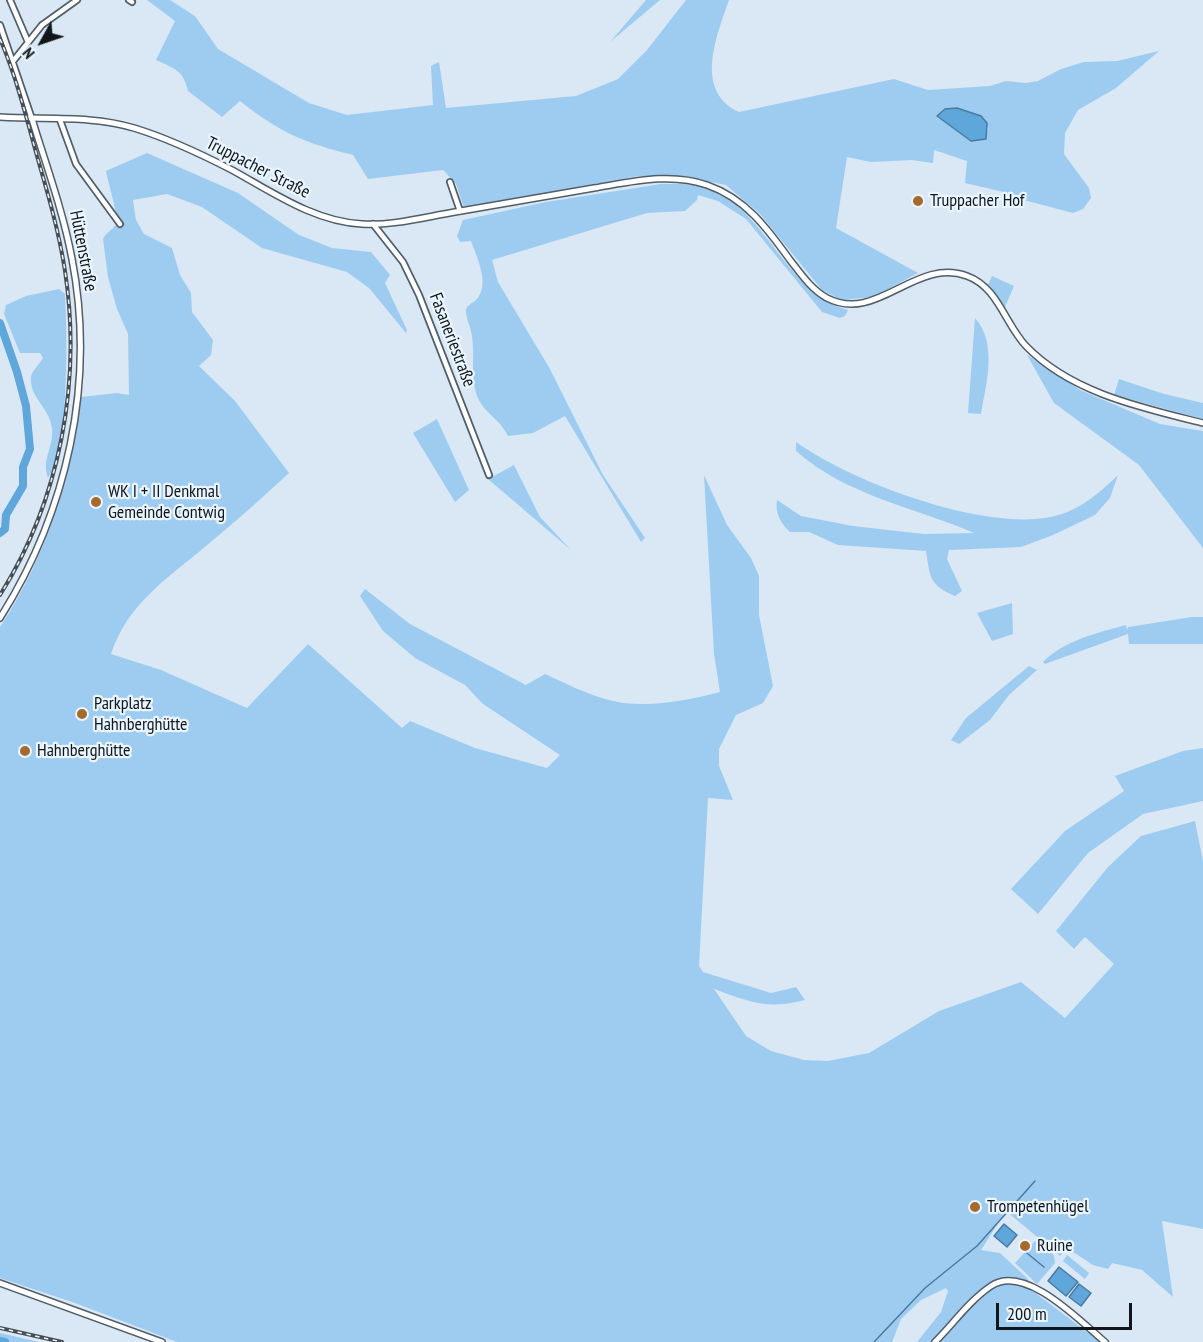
<!DOCTYPE html>
<html>
<head>
<meta charset="utf-8">
<style>
  body { margin:0 }
  #map { position:relative; width:1203px; height:1342px; overflow:hidden; background:#d9e8f4; font-family:"PT Sans Narrow",sans-serif }
  canvas { display:block }
  .north { position:absolute; left:12px; top:12px; width:60px; height:60px; -webkit-text-stroke:4px #e9f5ff; paint-order:stroke; rotate:230deg; font-size:16px; font-weight:700; line-height:24px; text-align:center; color:#11161a }
  .north::after { content:''; display:block; margin:auto; width:21px; height:27px; background:#11161a; clip-path:polygon(50% 0,100% 100%,50% 72%,0 100%) }
  .scale { position:absolute; left:996px; top:1303px; width:136px; height:27px; box-sizing:border-box; border:3px solid #11161a; border-top:0; padding-left:8px; font-size:18px; line-height:21px; white-space:nowrap; color:#11161a; -webkit-text-stroke:4px #e9f5ff; paint-order:stroke }
</style>
</head>
<body>
<div id="map">
<canvas width="1203" height="1342"></canvas>
<div class="north">N</div>
<div class="scale">200 m</div>
</div>
<script>
const g = document.querySelector('canvas').getContext('2d');
g.lineJoin = 'round';
function fillPath(path, color) { g.fillStyle = color; g.fill(path, 'evenodd'); }
function stroke(path, color, width, dash) { g.strokeStyle = color; g.lineWidth = width; g.lineCap = dash ? 'butt' : 'round'; g.setLineDash(dash || []); g.stroke(path); }
function drawText(font, color, halo, rows, align = 'center') {
  g.font = font + ' "PT Sans Narrow",sans-serif'; g.lineWidth = 4.5; g.setLineDash([]); g.textBaseline = 'middle'; g.strokeStyle = halo; g.fillStyle = color; for (const [text, x, y, turn = 0] of rows) {
    g.save(); g.translate(x, y); g.rotate((+turn || 0) * Math.PI / 180); g.textAlign = isNaN(turn) ? turn : align; if (halo) g.strokeText(text, 0, 0); g.fillText(text, 0, 0); g.restore();
  }
}
const green = new Path2D(`
  M 147,0 L 170,0 L 195,16 L 218,49 L 309,103 L 347,115 L 433,105 L 431,66 L 439,62 L 446,108 L 576,96 L 618,79 L 647,50 L 686,0 L 729,0 C 716,37 694,91 739,112 L 894,79 L 928,90 L 990,86 L 1006,81 L 1026,83 L 1038,81 L 1061,69 L 1084,62 L 1117,61 L 1159,51 L 1116,88 L 1078,110 L 1065,133 L 1064,154 L 1089,188 L 1091,198 L 1083,209 L 1073,213 L 1020,199 L 1021,196 L 965,183 L 967,161 L 934,150 L 933,163 L 912,160 L 871,162 L 847,157 L 836,228 L 918,273 L 873,297 L 841,300 L 822,290 L 760,214 L 726,185 L 682,176 L 638,176 L 464,208 L 456,184 L 443,170 L 368,179 L 353,155 C 304,143 279,132 240,101 L 222,117 L 188,91 C 183,69 174,69 156,60 L 175,21 ZM 981,116 L 988,129 L 971,141 L 957,130 Z
  M 646,0 L 660,0 L 610,42 Z
  M 147,153 L 238,193 L 299,235 L 332,248 L 371,252 L 390,275 L 385,283 L 407,330 L 406,333 L 369,288 L 347,272 L 262,248 L 202,207 L 167,194 L 133,200 L 136,220 L 144,234 L 172,248 L 180,275 L 191,293 L 192,312 L 213,340 L 211,355 L 199,366 L 235,401 L 289,473 C 262,498 235,522 206,546 C 168,578 128,603 111,654 L 161,670 L 247,708 L 308,644 L 402,728 L 410,721 L 475,748 L 547,768 L 560,755 L 483,704 L 465,685 L 415,658 L 383,631 L 360,596 L 365,589 L 410,624 L 526,685 L 545,674 C 565,683 584,693 605,699 C 641,710 685,701 720,692 L 714,654 L 704,475 L 727,525 L 751,558 L 759,576 L 759,615 L 773,686 L 763,703 L 736,715 L 719,749 L 719,766 L 733,800 L 708,798 L 699,966 L 703,972 L 771,993 L 796,987 L 805,1000 C 767,1010 750,1002 714,989 L 746,1036 L 771,1051 L 804,1060 L 828,1061 L 869,1053 L 939,1011 L 1021,982 L 1065,1018 L 1114,964 L 1085,937 L 1074,949 L 1056,931 L 1108,867 L 1141,836 L 1195,821 L 1203,861 L 1203,1229 L 1162,1221 L 1173,1297 L 1142,1270 L 1112,1263 L 1108,1269 L 1093,1265 L 1067,1248 L 1060,1256 L 1006,1211 L 981,1250 L 1000,1253 L 1028,1279 L 1029,1288 L 1100,1342 L 917,1342 L 941,1312 L 948,1291 L 946,1288 L 921,1300 L 901,1319 L 892,1342 L 177,1342 L 75,1303 L 0,1278 L 0,627 C 47,556 69,481 81,397 L 117,393 L 129,395 L 128,334 L 117,309 L 108,277 L 103,239 C 106,232 113,230 116,224 C 119,216 108,183 106,171 Z
  M 661,184 C 675,184 690,183 703,187 C 769,208 783,292 848,310 L 845,316 L 840,318 L 822,312 L 746,219 L 718,201 L 698,195 L 697,200 L 685,211 L 647,213 L 492,260 L 498,282 L 550,369 L 603,475 L 645,538 L 641,542 L 565,416 L 533,433 L 508,436 C 499,418 484,413 477,396 C 470,377 475,355 472,336 C 471,328 467,321 466,313 C 465,305 472,304 477,299 C 490,283 477,258 471,241 L 460,242 L 457,236 L 463,220 L 546,202 Z
  M 992,276 L 1014,286 L 1005,307 L 988,285 Z
  M 59,289 L 65,294 C 67,331 70,450 48,478 C 41,459 54,448 52,428 C 49,407 29,397 31,377 C 32,370 40,364 43,358 L 40,353 L 20,353 L 4,314 L 6,305 L 26,296 Z
  M 975,318 C 998,344 986,384 981,414 L 968,413 Z
  M 1027,355 L 1080,390 L 1160,424 L 1203,431 L 1203,548 L 1139,465 L 1054,403 Z
  M 1119,379 L 1164,394 L 1203,403 L 1203,419 L 1114,395 Z
  M 437,419 L 469,490 L 455,502 L 413,433 Z
  M 796,442 C 852,482 976,528 1045,518 C 1077,513 1096,496 1118,475 L 1110,498 L 1095,515 L 1053,535 L 1021,547 L 949,550 L 947,559 L 962,591 L 955,596 C 929,585 930,577 926,551 L 838,545 L 809,532 L 790,532 C 780,523 775,513 777,500 L 801,516 L 853,526 L 924,534 L 974,533 C 914,507 847,496 796,451 Z
  M 514,465 L 540,517 L 571,550 L 488,479 Z
  M 1012,603 L 1013,634 L 992,641 L 977,613 Z
  M 1192,617 L 1203,617 L 1203,644 L 1129,644 L 1128,634 L 1045,664 L 1043,662 C 1065,640 1097,633 1126,625 L 1127,630 L 1128,627 Z
  M 1029,666 L 1037,670 L 1009,695 L 990,720 L 959,744 L 951,740 L 966,718 Z
  M 1203,748 L 1203,801 L 1143,814 L 1088,853 L 1038,914 L 1011,889 L 1065,831 L 1124,791 L 1115,776 L 1183,751 Z
  M 1035,1241 L 1054,1255 L 1055,1263 L 1037,1284 L 1015,1263 Z
  M 1067,1255 L 1089,1273 L 1085,1279 L 1063,1261 Z
  M 0,1333 L 39,1342 L 0,1342 Z`);
const water = new Path2D(`
  M 957,108 L 981,116 L 987,123 L 986,139 L 971,141 L 937,116 L 945,109 Z
  M 1004,1224 L 1017,1235 L 1007,1247 L 994,1236 Z
  M 1059,1267 L 1078,1282 L 1066,1296 L 1048,1281 Z
  M 1079,1284 L 1091,1293 L 1081,1306 L 1069,1297 Z`);
const stream = new Path2D(`
  M 1022,1249 L 1044,1267
  M 874,1342 L 925,1288 L 977,1246 L 1035,1181`);
const river = new Path2D(`
  M 0,323 L 17,372 L 26,406 L 30,449 L 23,467 L 23,486 L 6,515 L 5,529 L 0,533
  M 0,1341 L 5,1342`);
const minor = new Path2D(`
  M 10,0 L 28,42
  M 129,0 L 132,2
  M 0,25 L 32,119
  M 14,60 L 42,25 L 77,0
  M 60,120 L 76,164 L 120,224
  M 450,182 L 460,211
  M 373,224 L 403,262 L 419,295 L 489,475`);
const tertiary = new Path2D(`
  M 0,117 C 44,120 92,115 134,128 C 167,138 201,154 232,170 C 272,192 315,222 362,224 C 392,226 425,217 455,212 C 501,204 548,196 594,188 C 631,182 670,172 707,185 C 745,198 767,228 790,260 C 801,274 811,289 827,298 C 877,324 915,257 967,276 C 998,287 1005,324 1026,346 C 1071,393 1143,408 1203,423
  M 0,618 C 67,512 96,383 72,259 C 63,211 46,165 32,119
  M 0,1283 L 162,1342
  M 935,1342 C 953,1324 970,1300 991,1286 C 1025,1263 1081,1322 1105,1342`);
const rail = new Path2D(`
  M 0,39 C 16,76 26,116 37,156 C 48,194 59,232 65,271 C 82,382 60,500 0,595
  M 0,1328 L 62,1342`);
const markers = [
  [918,201,6,"#a76a2e"],
  [96,502,6,"#a76a2e"],
  [82,714,6,"#a76a2e"],
  [25,751,6,"#a76a2e"],
  [975,1207,6,"#a76a2e"],
  [1025,1246,6,"#a76a2e"]
];
const streetNames = [
  ["Truppacher Straße",258,168,27],
  ["Hüttenstraße",83,251,79],
  ["Fasaneriestraße",452,340,69]
];
const poiNames = [
  ["Truppacher Hof",930,201],
  ["WK I + II Denkmal",108,492],
  ["Gemeinde Contwig",108,513],
  ["Parkplatz",94,704],
  ["Hahnberghütte",94,725],
  ["Hahnberghütte",37,751],
  ["Trompetenhügel",987,1207],
  ["Ruine",1037,1246]
];
fillPath(green, '#9eccf0');
fillPath(water, '#5fa6da');
stroke(water, '#487ba0', 1.5);
stroke(stream, '#487ba0', 1.5);
stroke(river, '#5fa6da', 8);
stroke(minor, '#515e68', 8);
stroke(tertiary, '#515e68', 8);
stroke(minor, '#fff', 4.5);
stroke(tertiary, '#fff', 5);
stroke(rail, '#464e54', 4);
stroke(rail, '#e9f5ff', 1.5, [4.5]);
for (const [x, y, r, color] of markers) { const dot = new Path2D(); dot.arc(x, y, r, 0, 2 * Math.PI); g.fillStyle = color; g.fill(dot); stroke(dot, '#e9f5ff', 2); }
drawText('18px', '#11161a', '#e9f5ff', streetNames);
drawText('18px', '#11161a', '#e9f5ff', poiNames, 'left');
</script>
</body>
</html>
